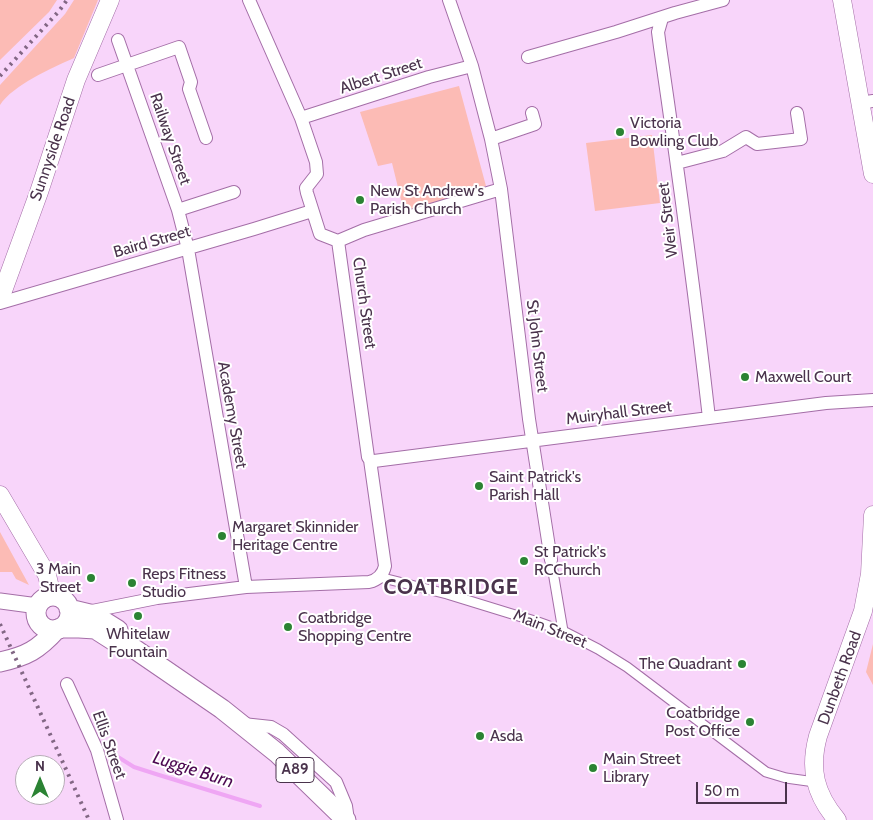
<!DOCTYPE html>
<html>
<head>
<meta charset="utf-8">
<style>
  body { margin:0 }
  #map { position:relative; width:873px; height:820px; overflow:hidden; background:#f8d5fa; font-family:Cabin,sans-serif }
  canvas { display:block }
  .north { position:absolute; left:15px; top:755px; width:50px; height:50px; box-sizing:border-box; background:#fff; border:1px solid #b7adb7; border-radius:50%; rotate:0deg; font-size:14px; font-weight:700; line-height:20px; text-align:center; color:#4a334c }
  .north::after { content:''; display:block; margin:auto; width:18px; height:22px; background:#2b8333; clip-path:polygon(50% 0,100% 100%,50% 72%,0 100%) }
  .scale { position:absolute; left:696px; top:782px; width:91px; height:22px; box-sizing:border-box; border:2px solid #4a334c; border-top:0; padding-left:6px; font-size:15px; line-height:18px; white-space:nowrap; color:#4a334c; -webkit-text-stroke:4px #fff; paint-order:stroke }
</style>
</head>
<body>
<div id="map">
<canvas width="873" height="820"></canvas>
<div class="north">N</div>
<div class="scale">50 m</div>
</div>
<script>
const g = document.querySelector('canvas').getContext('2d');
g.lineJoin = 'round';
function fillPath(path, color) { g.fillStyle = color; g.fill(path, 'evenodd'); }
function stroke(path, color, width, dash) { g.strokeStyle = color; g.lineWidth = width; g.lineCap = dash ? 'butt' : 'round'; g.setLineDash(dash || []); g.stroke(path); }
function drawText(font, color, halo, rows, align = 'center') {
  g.font = font + ' Cabin,sans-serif'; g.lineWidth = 4; g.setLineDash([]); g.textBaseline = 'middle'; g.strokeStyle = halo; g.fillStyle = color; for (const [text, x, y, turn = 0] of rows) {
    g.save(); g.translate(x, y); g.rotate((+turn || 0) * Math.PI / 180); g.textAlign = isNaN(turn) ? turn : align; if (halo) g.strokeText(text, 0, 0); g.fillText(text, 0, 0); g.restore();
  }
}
const green = new Path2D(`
  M 0,0 L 57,0 L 49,12 L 0,60 Z
  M 74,0 L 98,0 L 74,58 C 52,68 13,85 0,105 L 0,85 L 65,14 Z
  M 459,86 L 486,186 L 404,212 L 392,163 L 378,166 L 360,112 Z
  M 652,135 L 660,203 L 595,211 L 586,143 Z
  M 0,532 L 29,585 L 16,579 L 12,572 L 0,572 Z
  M 873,644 L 873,685 L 866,672 Z`);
const stream = new Path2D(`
  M 118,757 L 134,767 L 159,775 L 260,806`);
const pedestrian = new Path2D(`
  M 551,560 L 563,631
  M 379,577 L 447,594 L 538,622 L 563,631 L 598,649 L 627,667 L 766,772 L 786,778 L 815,782`);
const minor = new Path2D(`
  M 449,0 L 472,66 L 491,139 L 501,189 L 529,419 L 551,560
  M 662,18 L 658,32 L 660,47 C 678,170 695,294 709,418
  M 118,40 L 178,210 L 188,249 L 246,587
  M 528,57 L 616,32 L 675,13 L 723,0
  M 98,75 L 179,47 L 191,82 L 189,89 L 206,138
  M 860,103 L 873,101
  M 301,118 L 429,77 L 472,66
  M 491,139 L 535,124 L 532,113
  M 677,163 L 723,151 L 746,137 L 757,144 L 801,139 L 797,113
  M 178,210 L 234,192
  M 338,241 L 364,230 L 501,189
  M 0,303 L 254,229 L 312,211
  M 370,460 L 374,461 L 826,403 L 873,400
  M 87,612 L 157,598 L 246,587 L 369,582 C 378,580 383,575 385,566 L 370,460 L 368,457 L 338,241 L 320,234 L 307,193 L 306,188 L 317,174 L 316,162 L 301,118 L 249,0
  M 67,684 L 97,750 L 117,820
  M 243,724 L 271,727 L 283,734 L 336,782 L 346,806 L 348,820`);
const tertiary = new Path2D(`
  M 0,601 L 38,606`);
const secondary = new Path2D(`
  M 842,0 L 873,174
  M 0,299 L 39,192 L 76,80 L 110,0
  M 0,495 L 47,575 L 52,596
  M 837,820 C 815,794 809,769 818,736 L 863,611 L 870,574 L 873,515`);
const primary = new Path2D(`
  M36 613a17 17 0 1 1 34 0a17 17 0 1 1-34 0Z
  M 69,609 L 94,615 L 118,630
  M 60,628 L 79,628 L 95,629 L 117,643 L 136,650 L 222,709 L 277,753 L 346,820
  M 0,662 C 27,656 38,650 57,629`);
const rail = new Path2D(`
  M 0,76 L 59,11 L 67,0
  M 0,624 L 89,820`);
const markers = [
  [620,132,5,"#2b8333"],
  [360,200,5,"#2b8333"],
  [745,377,5,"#2b8333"],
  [479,486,5,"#2b8333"],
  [222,536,5,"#2b8333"],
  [524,561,5,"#2b8333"],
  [91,578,5,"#2b8333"],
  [132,583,5,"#2b8333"],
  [138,616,5,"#2b8333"],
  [288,627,5,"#2b8333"],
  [742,664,5,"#2b8333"],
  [750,722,5,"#2b8333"],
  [480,736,5,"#2b8333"],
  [593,768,5,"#2b8333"]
];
const shields = [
  [295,770,38]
];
const shieldNames = [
  ["A89",295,770]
];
const streetNames = [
  ["Albert Street",381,76,-18],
  ["Railway Street",170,139,71],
  ["Sunnyside Road",53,149,-71],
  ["Weir Street",668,220,-97],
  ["Baird Street",152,242,-16],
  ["Church Street",364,303,82],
  ["St John Street",537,346,83],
  ["Muiryhall Street",619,413,-7],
  ["Academy Street",232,415,80],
  ["Main Street",550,629,22],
  ["Dunbeth Road",840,678,-70],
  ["Ellis Street",109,745,70]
];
const poiNames = [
  ["Victoria",630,123],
  ["Bowling Club",630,141],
  ["New St Andrew's",370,191],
  ["Parish Church",370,209],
  ["Maxwell Court",755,377],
  ["Saint Patrick's",489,477],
  ["Parish Hall",489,495],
  ["Margaret Skinnider",232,527],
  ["Heritage Centre",232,545],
  ["St Patrick's",534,552],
  ["RCChurch",534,570],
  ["3 Main",81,569,"right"],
  ["Street",81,587,"right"],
  ["Reps Fitness",142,574],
  ["Studio",142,592],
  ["Coatbridge",298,618],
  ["Shopping Centre",298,636],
  ["Whitelaw",138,634,"center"],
  ["Fountain",138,652,"center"],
  ["The Quadrant",732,664,"right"],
  ["Coatbridge",740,713,"right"],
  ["Post Office",740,731,"right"],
  ["Asda",490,736],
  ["Main Street",603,759],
  ["Library",603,777]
];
const waterNames = [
  ["Luggie Burn",193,770,18]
];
const districtNames = [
  ["COATBRIDGE",451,588]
];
fillPath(green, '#fcbbb5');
stroke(stream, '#efa6f4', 4);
stroke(pedestrian, '#a46ea7', 11);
stroke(minor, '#a46ea7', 14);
stroke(tertiary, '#a46ea7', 17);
stroke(secondary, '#a46ea7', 19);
stroke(primary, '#a46ea7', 21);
stroke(pedestrian, '#fff', 9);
stroke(minor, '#fff', 12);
stroke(tertiary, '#fff', 15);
stroke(secondary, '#fff', 18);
stroke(primary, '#fff', 19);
stroke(rail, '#826784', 4, [2.5, 5]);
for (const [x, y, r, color] of markers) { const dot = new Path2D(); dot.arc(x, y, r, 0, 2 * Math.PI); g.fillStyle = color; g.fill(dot); stroke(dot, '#fff', 2); }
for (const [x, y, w] of shields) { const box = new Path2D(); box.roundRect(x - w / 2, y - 12.5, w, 25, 4); g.fillStyle = '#fff'; g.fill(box); stroke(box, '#4a334c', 1); }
drawText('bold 15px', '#4a334c', null, shieldNames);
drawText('16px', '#4a334c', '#fff', streetNames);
drawText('16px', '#4a334c', '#fff', poiNames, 'left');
drawText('italic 18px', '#4d0a52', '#fff', waterNames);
g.letterSpacing = '1px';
drawText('bold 21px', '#4a334c', '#fff', districtNames);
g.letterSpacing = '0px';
</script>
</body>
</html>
